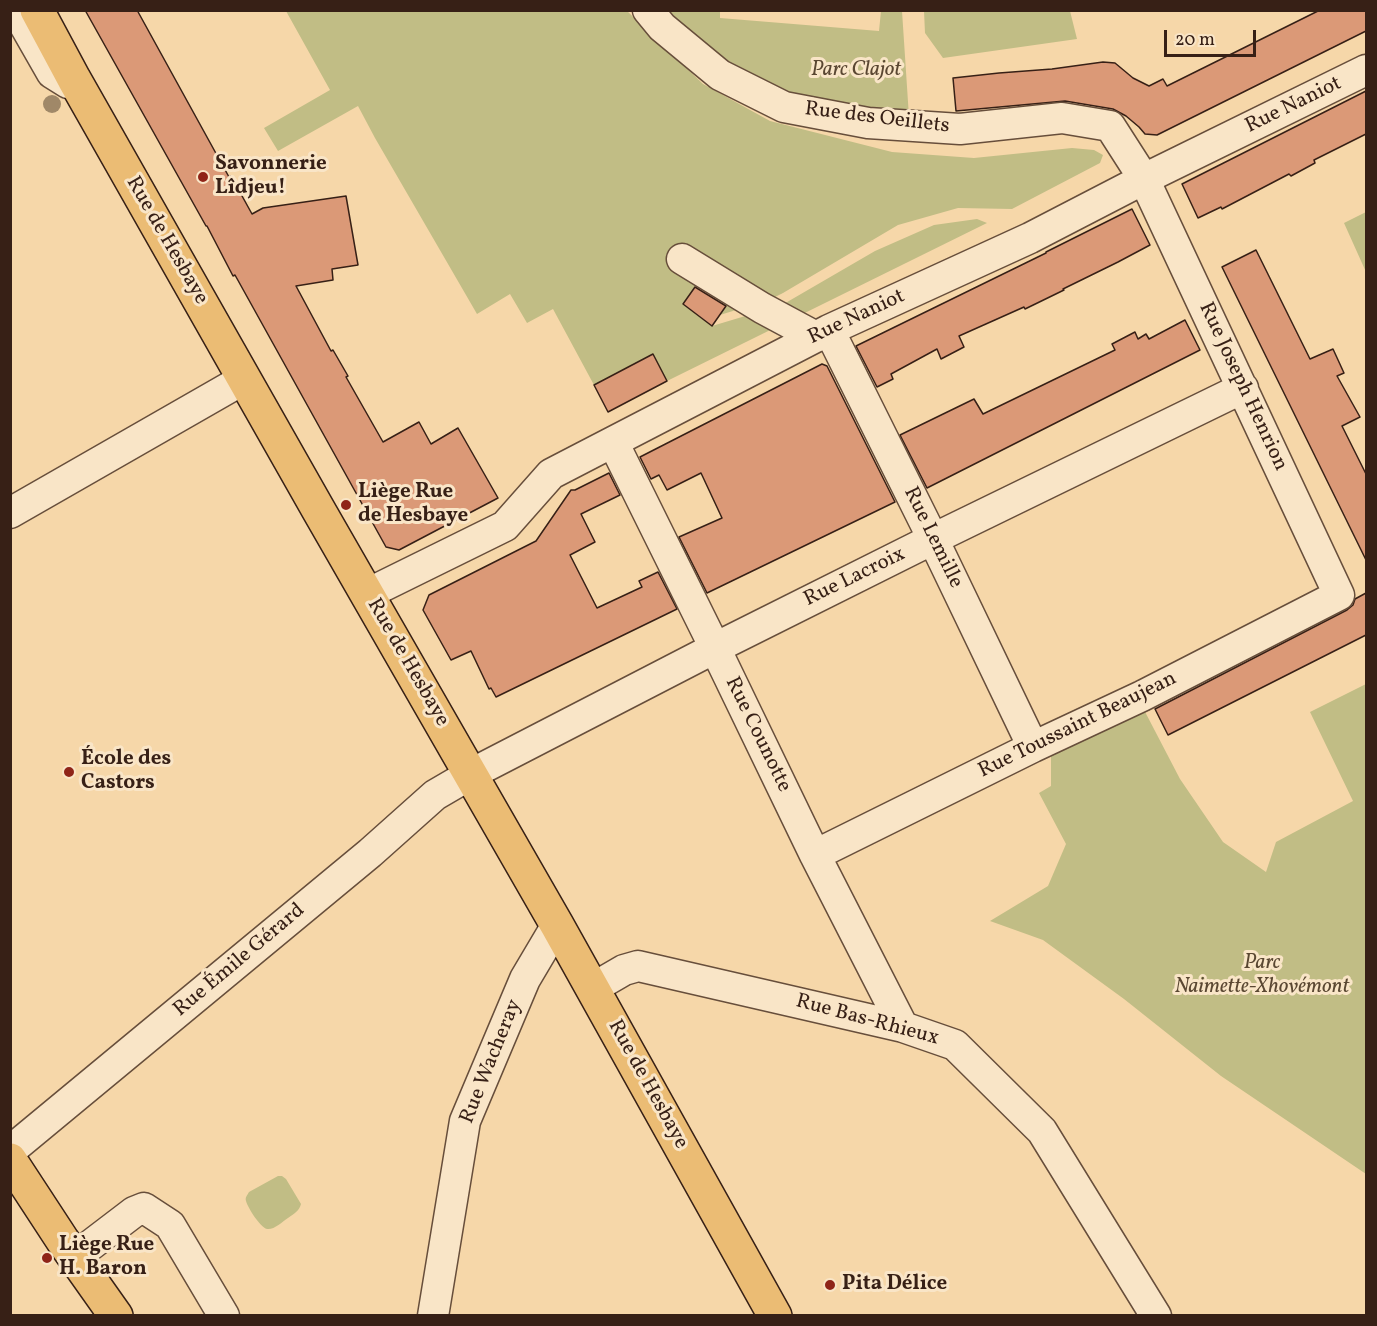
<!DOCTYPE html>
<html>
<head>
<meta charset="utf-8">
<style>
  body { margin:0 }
  #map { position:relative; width:1377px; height:1326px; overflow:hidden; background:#f6d7a9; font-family:Vollkorn,serif }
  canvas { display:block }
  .frame { position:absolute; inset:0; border:12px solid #372016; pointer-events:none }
  .scale { position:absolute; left:1164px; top:30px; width:92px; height:27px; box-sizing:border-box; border:3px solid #372016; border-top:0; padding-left:8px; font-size:18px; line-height:21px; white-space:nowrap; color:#372016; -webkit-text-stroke:4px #f9e5c7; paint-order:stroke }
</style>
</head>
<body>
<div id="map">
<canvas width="1377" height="1326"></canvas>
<div class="frame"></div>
<div class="scale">20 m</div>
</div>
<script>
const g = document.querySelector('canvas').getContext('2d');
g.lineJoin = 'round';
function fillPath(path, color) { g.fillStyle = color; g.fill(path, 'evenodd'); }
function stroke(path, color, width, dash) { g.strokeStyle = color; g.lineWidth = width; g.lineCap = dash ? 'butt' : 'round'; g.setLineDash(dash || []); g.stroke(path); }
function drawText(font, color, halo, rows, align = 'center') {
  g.font = font + ' Vollkorn,serif'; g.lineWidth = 6; g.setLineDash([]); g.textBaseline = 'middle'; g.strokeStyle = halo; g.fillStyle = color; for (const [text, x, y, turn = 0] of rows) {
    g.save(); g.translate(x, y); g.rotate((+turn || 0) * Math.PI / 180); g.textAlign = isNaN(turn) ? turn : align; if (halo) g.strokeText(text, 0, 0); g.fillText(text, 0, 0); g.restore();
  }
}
const green = new Path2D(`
  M 626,10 L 703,84 L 770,121 L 892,152 L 974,158 L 1072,148 L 1094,150 L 1103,155 L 1100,163 L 1012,209 L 958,208 L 898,225 L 783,293 L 771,299 L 720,315 L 729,300 L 700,280 L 683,304 L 712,326 L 782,305 L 875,251 L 934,225 L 977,219 L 987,223 L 667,381 L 653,354 L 594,385 L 553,309 L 527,323 L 510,294 L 477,314 L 375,138 L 358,106 L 278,151 L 264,128 L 330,90 L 286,11 Z
  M 663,11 L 720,11 L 720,18 L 879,31 L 881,11 L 902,11 L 909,117 L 785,100 L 722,65 Z
  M 924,11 L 1070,11 L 1077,39 L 943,58 L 925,33 Z
  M 1366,212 L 1366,272 L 1344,223 Z
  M 1366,684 L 1366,1174 L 1221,1076 L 1124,999 L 1043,940 L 990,921 L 1048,886 L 1066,844 L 1039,793 L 1051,786 L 1051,748 L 1142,706 L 1180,779 L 1223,842 L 1266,872 L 1276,842 L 1353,801 L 1310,712 Z
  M 278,1176 L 282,1176 L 286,1179 L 301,1204 C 299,1211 295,1213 288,1218 C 282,1222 274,1230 267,1229 C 260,1227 248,1208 246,1201 C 245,1197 247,1196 249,1192 Z`);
const building = new Path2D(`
  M 85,10 L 137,10 L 229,177 L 231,176 L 252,214 L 263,208 L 346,196 L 358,265 L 332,269 L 333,280 L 296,286 L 331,351 L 333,350 L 348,376 L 346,377 L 383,442 L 419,422 L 431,444 L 458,428 L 498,498 L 399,550 L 386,547 L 235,275 L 233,276 L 207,226 L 206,226 Z
  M 1320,10 L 1366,10 L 1366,31 L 1157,135 L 1145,134 L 1139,127 L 1126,116 L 1113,109 L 1065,101 L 956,111 L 953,78 L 999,73 L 1052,69 L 1103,62 L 1115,63 L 1133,78 L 1149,86 L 1163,79 L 1167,86 Z
  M 1366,91 L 1366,134 L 1314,160 L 1315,163 L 1291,176 L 1289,174 L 1222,209 L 1221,207 L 1198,218 L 1182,184 Z
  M 1132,209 L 1150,245 L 1118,262 L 1063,289 L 1064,290 L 1025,309 L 1024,307 L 959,336 L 964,347 L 941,359 L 937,349 L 891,374 L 893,379 L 877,387 L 856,346 L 1046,253 L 1046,252 Z
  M 1256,250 L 1310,359 L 1333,349 L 1344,373 L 1337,376 L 1360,417 L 1342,426 L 1366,474 L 1366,560 L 1222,267 Z
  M 695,287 L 726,306 L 712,326 L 683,304 Z
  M 1185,320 L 1200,350 L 927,488 L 900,435 L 974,399 L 983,414 L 1115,350 L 1112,344 L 1135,332 L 1138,339 L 1146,334 L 1149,339 Z
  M 653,354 L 667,381 L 608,412 L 594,385 Z
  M 822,364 L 827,366 L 895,502 L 707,593 L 679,537 L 722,518 L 701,473 L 667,490 L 659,475 L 651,479 L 640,457 Z
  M 609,473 L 620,495 L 581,514 L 595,542 L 570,555 L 597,608 L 642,587 L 639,581 L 658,572 L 677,609 L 496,697 L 491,688 L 489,689 L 471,651 L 451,660 L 423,610 L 429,595 L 536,541 L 571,490 L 575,490 Z
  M 1366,593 L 1366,635 L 1168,735 L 1155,709 L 1347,610 L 1353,605 L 1355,599 Z`);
const minor = new Path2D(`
  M 16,10 L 52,73 L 68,83
  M 648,10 L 662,27 L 720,75 L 784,107 L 868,123 L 960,129 L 1062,118 L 1110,126 L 1144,179 L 1339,595 L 1142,696 L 1033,747 L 815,855
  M 682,259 L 762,308 L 816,337
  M 829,330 L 933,539 L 1033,747
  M 613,442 L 715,648 L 815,855 L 903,1027
  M 10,513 L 244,379
  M 367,594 L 505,526 L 551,474 L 829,330 L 1030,238 L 1144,179 L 1366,70
  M 593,988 L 624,970 L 638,966 L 903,1027 L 955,1045 L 1042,1131 L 1156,1316
  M 10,1151 L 370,853 L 435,795 L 471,774 L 715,648 L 933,539 L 1243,388
  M 75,1257 L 134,1212 L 144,1208 L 170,1225 L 224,1316
  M 433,1316 L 465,1121 L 525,979 L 557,925`);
const major = new Path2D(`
  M 37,10 L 74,79 L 318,509 L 557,925 L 775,1316
  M 10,1160 L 63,1241 L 116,1316`);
const trees = [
  [52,104]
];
const markers = [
  [203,177,6,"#8f2418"],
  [346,505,6,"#8f2418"],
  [69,772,6,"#8f2418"],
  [47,1258,6,"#8f2418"],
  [830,1285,6,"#8f2418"]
];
const parkNames = [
  ["Parc Clajot",856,71],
  ["Parc",1262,964],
  ["Naimette-Xhovémont",1262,988]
];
const streetNames = [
  ["Rue Naniot",1294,106,-26],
  ["Rue des Oeillets",877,119,7],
  ["Rue de Hesbaye",166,241,60],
  ["Rue Naniot",857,318,-25],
  ["Rue Joseph Henrion",1242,387,65],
  ["Rue Lemille",932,538,64],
  ["Rue Lacroix",855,578,-26],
  ["Rue de Hesbaye",407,663,60],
  ["Rue Toussaint Beaujean",1078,726,-26],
  ["Rue Counotte",757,735,64],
  ["Rue Émile Gérard",240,961,-40],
  ["Rue Bas-Rhieux",867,1021,15],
  ["Rue Wacheray",492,1062,-68],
  ["Rue de Hesbaye",647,1085,61]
];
const poiNames = [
  ["Savonnerie",215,165],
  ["Lîdjeu!",215,189],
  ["Liège Rue",358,493],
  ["de Hesbaye",358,517],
  ["École des",81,760],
  ["Castors",81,784],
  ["Liège Rue",59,1246],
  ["H. Baron",59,1270],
  ["Pita Délice",842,1285]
];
fillPath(green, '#c1bd85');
fillPath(building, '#db9977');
stroke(building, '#372016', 1.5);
stroke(minor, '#674e3b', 33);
stroke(major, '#372016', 36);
stroke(minor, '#f9e5c7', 30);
stroke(major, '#ebbc74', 33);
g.fillStyle = '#a08868';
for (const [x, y] of trees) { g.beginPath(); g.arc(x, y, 9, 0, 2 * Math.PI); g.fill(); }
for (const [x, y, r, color] of markers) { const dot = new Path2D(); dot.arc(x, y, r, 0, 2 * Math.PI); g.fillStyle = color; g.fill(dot); stroke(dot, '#f9e5c7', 2); }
drawText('italic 21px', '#5a4732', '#f9e5c7', parkNames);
drawText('21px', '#372016', '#f9e5c7', streetNames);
drawText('bold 21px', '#372016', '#f9e5c7', poiNames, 'left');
</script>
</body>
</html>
